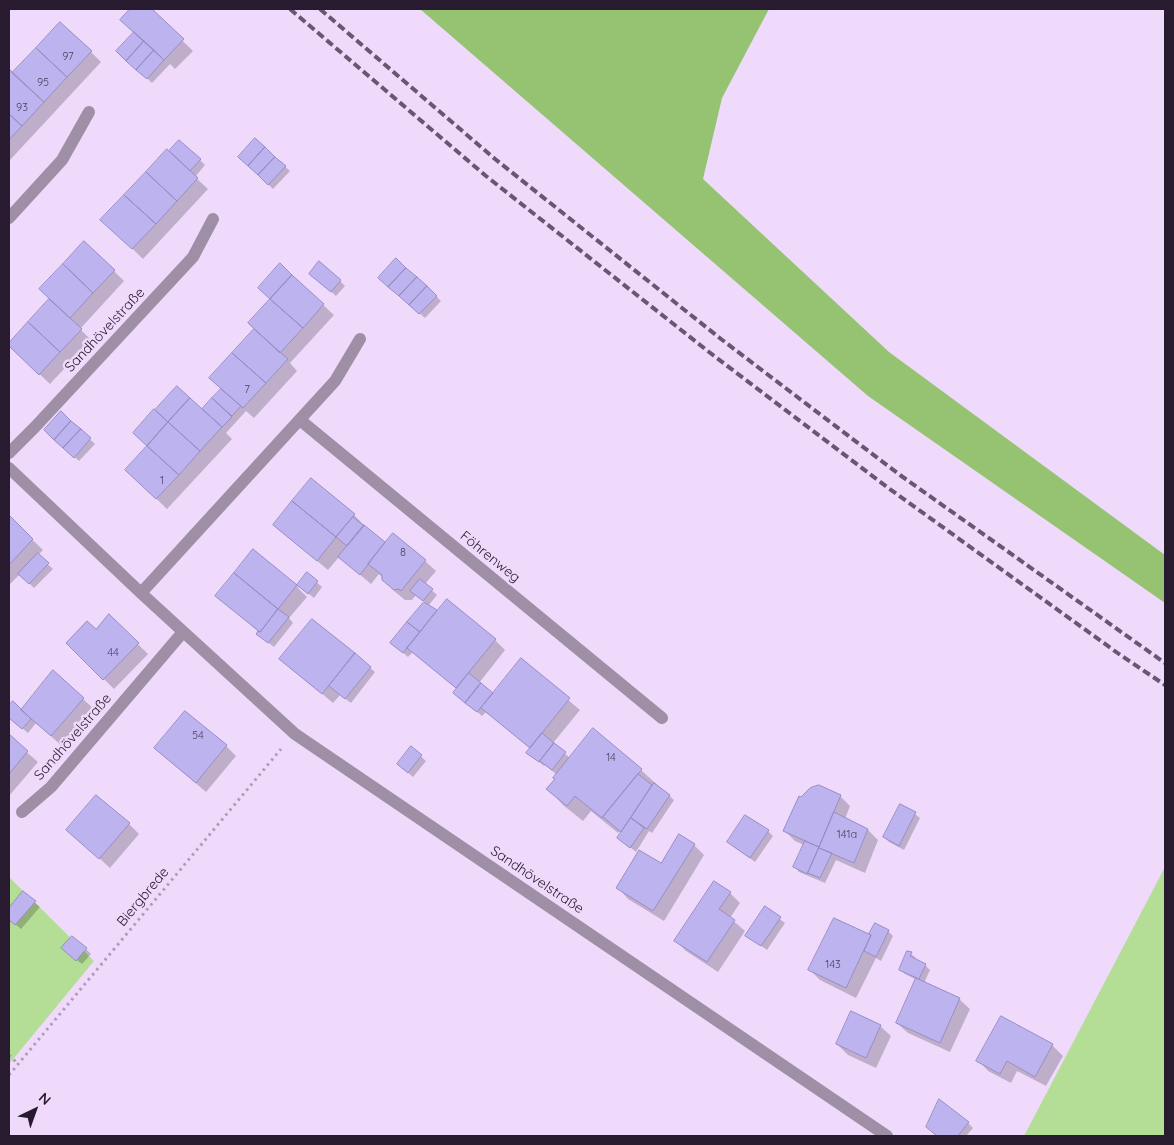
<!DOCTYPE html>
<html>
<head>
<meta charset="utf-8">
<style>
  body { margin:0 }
  #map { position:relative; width:1174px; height:1145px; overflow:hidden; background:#efdafc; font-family:Quicksand,sans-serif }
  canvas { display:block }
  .frame { position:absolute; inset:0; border:10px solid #281b2f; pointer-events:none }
  .north { position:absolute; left:10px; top:1085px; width:50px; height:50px; -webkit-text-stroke:4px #efdafc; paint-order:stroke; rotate:42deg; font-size:14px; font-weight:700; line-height:20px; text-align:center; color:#281b2f }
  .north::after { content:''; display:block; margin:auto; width:18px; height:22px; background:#281b2f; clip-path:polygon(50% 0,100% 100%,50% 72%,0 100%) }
</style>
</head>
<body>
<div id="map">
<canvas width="1174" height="1145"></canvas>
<div class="frame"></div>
<div class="north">N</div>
</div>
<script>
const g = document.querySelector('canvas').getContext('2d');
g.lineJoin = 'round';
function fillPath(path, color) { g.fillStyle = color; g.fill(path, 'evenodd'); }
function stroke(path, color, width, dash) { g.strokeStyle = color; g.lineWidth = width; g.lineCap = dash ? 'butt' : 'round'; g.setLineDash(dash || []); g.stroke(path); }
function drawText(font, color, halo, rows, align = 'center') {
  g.font = font + ' Quicksand,sans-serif'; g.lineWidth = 5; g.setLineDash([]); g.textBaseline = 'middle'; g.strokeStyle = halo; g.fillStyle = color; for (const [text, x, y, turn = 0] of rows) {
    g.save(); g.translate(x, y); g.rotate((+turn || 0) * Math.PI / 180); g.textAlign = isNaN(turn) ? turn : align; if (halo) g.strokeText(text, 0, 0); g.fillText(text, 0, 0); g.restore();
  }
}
const green = new Path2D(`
  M 1165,867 L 1165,1136 L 1024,1136 Z
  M 9,877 L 94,961 L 9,1064 Z`);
const forest = new Path2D(`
  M 420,9 L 769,9 L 722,98 L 703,179 L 889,352 L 1165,555 L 1165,603 L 868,396 Z`);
const shadow = new Path2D(`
  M 132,9 L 150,9 L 193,51 L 175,69 L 170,64 L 152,83 L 118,51 L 135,33 L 122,20 Z
  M 91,52 L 101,62 L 10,160 L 9,70 L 13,74 Z
  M 255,140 L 290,171 L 273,189 L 240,157 Z
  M 200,160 L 205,165 L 195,177 L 208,189 L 143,259 L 113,230 Z
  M 280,265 L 334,315 L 290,363 L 297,371 L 254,418 L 246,411 L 226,433 L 232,439 L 167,509 L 137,480 L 209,417 L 204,409 L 223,389 L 211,378 L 256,329 L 272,299 Z
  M 114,271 L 124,281 L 80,329 L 91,340 L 50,384 L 9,345 L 51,299 Z
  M 316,278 L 340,281 L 345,286 L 336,296 Z
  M 385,282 L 436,296 L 441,301 L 425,318 Z
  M 61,413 L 95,444 L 79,461 L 45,430 Z
  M 311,480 L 354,515 L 364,525 L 364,526 L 386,544 L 425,561 L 436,571 L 425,584 L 437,595 L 428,606 L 437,612 L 495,640 L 505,650 L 479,683 L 493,695 L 521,660 L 580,710 L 553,743 L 570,758 L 641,770 L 674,800 L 652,833 L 649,831 L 636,852 L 619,838 L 622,833 L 620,831 L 618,833 L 591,811 L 583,821 L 563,805 L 548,789 L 556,779 L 557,775 L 545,765 L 544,766 L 533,757 L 531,749 L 486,712 L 482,716 L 459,697 L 457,689 L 413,652 L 408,657 L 392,643 L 425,602 L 416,595 L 412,600 L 405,600 L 394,591 L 379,574 L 371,584 L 339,557 L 328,570 L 274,525 Z
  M 9,517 L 43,550 L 38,555 L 53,569 L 34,588 L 20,574 L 9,585 Z
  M 253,551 L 297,587 L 307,574 L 322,587 L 314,598 L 299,586 L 298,588 L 307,597 L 289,618 L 293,623 L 274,647 L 262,638 L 259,632 L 217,596 Z
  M 109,616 L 148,654 L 114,689 L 68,643 L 96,630 Z
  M 312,620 L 375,672 L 351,703 L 340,695 L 333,703 L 281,659 Z
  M 53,672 L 94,709 L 62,746 L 36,723 L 28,733 L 9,717 L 9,707 L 13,703 L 21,711 Z
  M 9,737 L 38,762 L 9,796 Z
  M 226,746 L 236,756 L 206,792 L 155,748 Z
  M 412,748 L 426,761 L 413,777 L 398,764 Z
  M 840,796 L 850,806 L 845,819 L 868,830 L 878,840 L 865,873 L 836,860 L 825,883 L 799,872 L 795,867 L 804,845 L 795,841 L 785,831 Z
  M 915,814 L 920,818 L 904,850 L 889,842 L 884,837 Z
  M 129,824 L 139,834 L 110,868 L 68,830 Z
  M 768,831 L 773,836 L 755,862 L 733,846 Z
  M 694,845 L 704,855 L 664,921 L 628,899 L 618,888 Z
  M 23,892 L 40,907 L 21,929 L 9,919 L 9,910 Z
  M 730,893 L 740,903 L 730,918 L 745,931 L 718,972 L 686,951 L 676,941 Z
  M 765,908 L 785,923 L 767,950 L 747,936 Z
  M 834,919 L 875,938 L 888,931 L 893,936 L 881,961 L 876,958 L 856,998 L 820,980 L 810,970 Z
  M 86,949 L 91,954 L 82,964 L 68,953 Z
  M 911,954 L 916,958 L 915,960 L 925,965 L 930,970 L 924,983 L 959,999 L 970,1009 L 950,1052 L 908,1033 L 897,1023 L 917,980 L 905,974 L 900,970 Z
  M 1002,1017 L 1052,1045 L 1063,1056 L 1046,1086 L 1017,1071 L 1011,1083 L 988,1071 L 978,1060 Z
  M 880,1026 L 891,1036 L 876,1068 L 848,1055 L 837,1044 Z
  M 968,1123 L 973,1128 L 966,1136 L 937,1136 L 927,1127 Z`);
const building = new Path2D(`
  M 130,9 L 152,9 L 184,39 L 164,60 L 120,20 Z
  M 60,22 L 92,51 L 67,77 L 36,48 Z
  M 134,32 L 144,41 L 126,61 L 116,51 Z
  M 144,41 L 154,50 L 136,70 L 126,61 Z
  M 36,48 L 67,77 L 44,102 L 12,73 Z
  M 154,50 L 164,60 L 147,79 L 136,70 Z
  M 9,69 L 44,102 L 22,126 L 9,114 Z
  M 9,114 L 22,126 L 9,140 Z
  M 255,138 L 265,147 L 248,166 L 238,157 Z
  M 179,140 L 201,159 L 190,171 L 169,151 Z
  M 265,147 L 275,157 L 258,175 L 248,166 Z
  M 167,149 L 198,178 L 177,201 L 146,172 Z
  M 275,157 L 286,166 L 268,185 L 258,175 Z
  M 146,172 L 177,201 L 156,224 L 124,195 Z
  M 124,195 L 156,224 L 132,249 L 100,220 Z
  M 84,241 L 115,270 L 93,293 L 63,264 Z
  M 396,258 L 406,268 L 388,287 L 378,278 Z
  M 319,261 L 341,280 L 331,292 L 309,274 Z
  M 280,263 L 292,275 L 270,299 L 258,288 Z
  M 63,264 L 93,293 L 70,318 L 39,289 Z
  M 406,268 L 417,277 L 399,296 L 388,287 Z
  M 292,275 L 324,304 L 303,328 L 270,299 Z
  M 417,277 L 427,286 L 409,305 L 399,296 Z
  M 427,286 L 437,296 L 419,314 L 409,305 Z
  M 49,299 L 82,329 L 60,352 L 28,322 Z
  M 270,299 L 303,328 L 280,353 L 248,323 Z
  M 28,322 L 60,352 L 39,375 L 9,346 L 9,343 Z
  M 254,329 L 288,359 L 266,383 L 232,353 Z
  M 232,353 L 266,383 L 243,408 L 209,378 Z
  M 177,386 L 190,398 L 168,422 L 155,410 Z
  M 221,389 L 241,406 L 232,416 L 212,398 Z
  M 190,398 L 222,427 L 200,451 L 168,422 Z
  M 212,398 L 232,417 L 222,427 L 202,409 Z
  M 154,409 L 168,422 L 147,446 L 133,433 Z
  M 61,411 L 71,421 L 54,440 L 44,430 Z
  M 71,421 L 81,429 L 63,448 L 54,440 Z
  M 168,422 L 200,451 L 179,475 L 147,446 Z
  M 81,429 L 91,438 L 74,458 L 63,448 Z
  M 147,446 L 179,475 L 156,499 L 125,470 Z
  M 311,478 L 355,514 L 336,537 L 292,501 Z
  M 292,501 L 336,537 L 317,561 L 273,525 Z
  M 9,515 L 33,539 L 9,565 Z
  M 353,517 L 364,526 L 347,546 L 336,537 Z
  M 364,525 L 385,542 L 360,575 L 338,557 Z
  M 393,533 L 426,560 L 401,591 L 399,589 L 394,590 L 382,580 L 382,575 L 368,564 Z
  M 253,549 L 297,585 L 278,609 L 234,573 Z
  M 38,553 L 49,563 L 29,584 L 18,574 Z
  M 307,572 L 318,581 L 308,594 L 297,585 Z
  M 234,573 L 278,609 L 260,632 L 215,596 Z
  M 420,579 L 433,589 L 423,601 L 410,591 Z
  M 447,599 L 496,639 L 456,688 L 407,648 Z
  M 424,602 L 437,610 L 420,632 L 407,622 Z
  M 278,609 L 289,617 L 268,643 L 256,634 L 258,631 L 260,632 Z
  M 109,614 L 139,643 L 103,680 L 66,643 L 87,621 L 96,629 Z
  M 312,619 L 355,653 L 322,694 L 279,659 Z
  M 407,622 L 420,632 L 403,653 L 390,643 Z
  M 355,653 L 371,667 L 345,699 L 329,686 Z
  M 521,658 L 570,698 L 530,748 L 481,708 Z
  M 53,670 L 84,698 L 51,736 L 21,710 Z
  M 469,673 L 481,683 L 465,703 L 453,693 Z
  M 481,683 L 493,693 L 477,712 L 465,703 Z
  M 13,701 L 31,719 L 22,729 L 9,718 L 9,705 Z
  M 185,711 L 227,745 L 196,783 L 154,748 Z
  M 593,728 L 642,769 L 602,818 L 575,796 L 567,806 L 546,789 L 555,779 L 553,778 Z
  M 542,733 L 554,743 L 539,762 L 526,753 Z
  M 9,734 L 28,751 L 9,774 Z
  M 554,743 L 566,752 L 552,770 L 540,761 Z
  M 411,746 L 422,755 L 408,773 L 397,764 Z
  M 638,774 L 652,785 L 621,832 L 603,817 Z
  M 654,783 L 670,795 L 647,829 L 631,818 Z
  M 819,785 L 841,795 L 819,847 L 783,831 L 799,796 L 801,797 L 810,788 Z
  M 96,795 L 130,823 L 99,859 L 66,830 Z
  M 900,804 L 916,812 L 899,846 L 883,837 Z
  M 834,812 L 868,829 L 854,863 L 819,848 Z
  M 745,815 L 769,830 L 750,858 L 727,842 Z
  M 631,818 L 644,828 L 630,848 L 617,838 Z
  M 679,834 L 695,844 L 653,911 L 616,888 L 639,850 L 661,863 Z
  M 805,841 L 819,847 L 807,874 L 793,867 Z
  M 819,848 L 832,853 L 820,878 L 808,873 Z
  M 714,881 L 731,892 L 719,909 L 735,920 L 707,962 L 674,941 Z
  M 23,891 L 36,901 L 15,925 L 9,920 L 9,908 Z
  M 765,906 L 781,917 L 761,946 L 745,936 Z
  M 834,918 L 871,935 L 846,988 L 808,970 Z
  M 875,923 L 889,930 L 876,957 L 864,951 L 871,935 L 869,934 Z
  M 72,936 L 87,948 L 76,961 L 61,948 Z
  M 907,951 L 912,952 L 910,956 L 926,964 L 919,979 L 899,970 Z
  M 916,978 L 960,998 L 940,1043 L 896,1023 Z
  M 851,1011 L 881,1025 L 866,1058 L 836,1044 Z
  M 1001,1016 L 1053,1044 L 1035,1077 L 1007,1061 L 1000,1074 L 976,1061 Z
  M 939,1099 L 969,1122 L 958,1136 L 937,1136 L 926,1127 Z`);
const path = new Path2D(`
  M 9,1055 L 18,1064
  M 9,1075 L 281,749`);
const minor = new Path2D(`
  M 9,218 L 62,160 L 89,112
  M 300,420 L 662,718
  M 9,453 L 35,427 L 193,257 L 213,219
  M 9,468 L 141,593 L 295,734 L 887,1136
  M 141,593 L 335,381 L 360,339
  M 22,812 L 51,787 L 183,632`);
const rail = new Path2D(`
  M 290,9 L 486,176 L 709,352 L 887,487 L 1119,654 L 1165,685
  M 320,9 L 495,159 L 721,339 L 900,475 L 1165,663`);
const numberNames = [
  ["97",68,57],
  ["95",43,83],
  ["93",22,108],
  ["7",247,390],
  ["1",162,481],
  ["8",403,553],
  ["44",113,653],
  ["54",198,736],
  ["14",611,758],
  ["141a",847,835],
  ["143",833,965]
];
const streetNames = [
  ["Sandhövelstraße",105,330,-47],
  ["Föhrenweg",490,557,39],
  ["Sandhövelstraße",73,737,-49],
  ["Sandhövelstraße",537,880,34],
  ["Biergbrede",143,897,-50]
];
fillPath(green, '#b4dd96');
fillPath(forest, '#95c372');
fillPath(shadow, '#0003');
fillPath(building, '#bdb3ee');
stroke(building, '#978cc6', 1);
stroke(path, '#ae9cb9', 3, [2.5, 4]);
stroke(minor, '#9e8fa7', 12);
stroke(rail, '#675770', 4, [8, 4]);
drawText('11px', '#4d415f', null, numberNames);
drawText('14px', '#281b2f', '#efdafc', streetNames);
</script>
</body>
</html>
